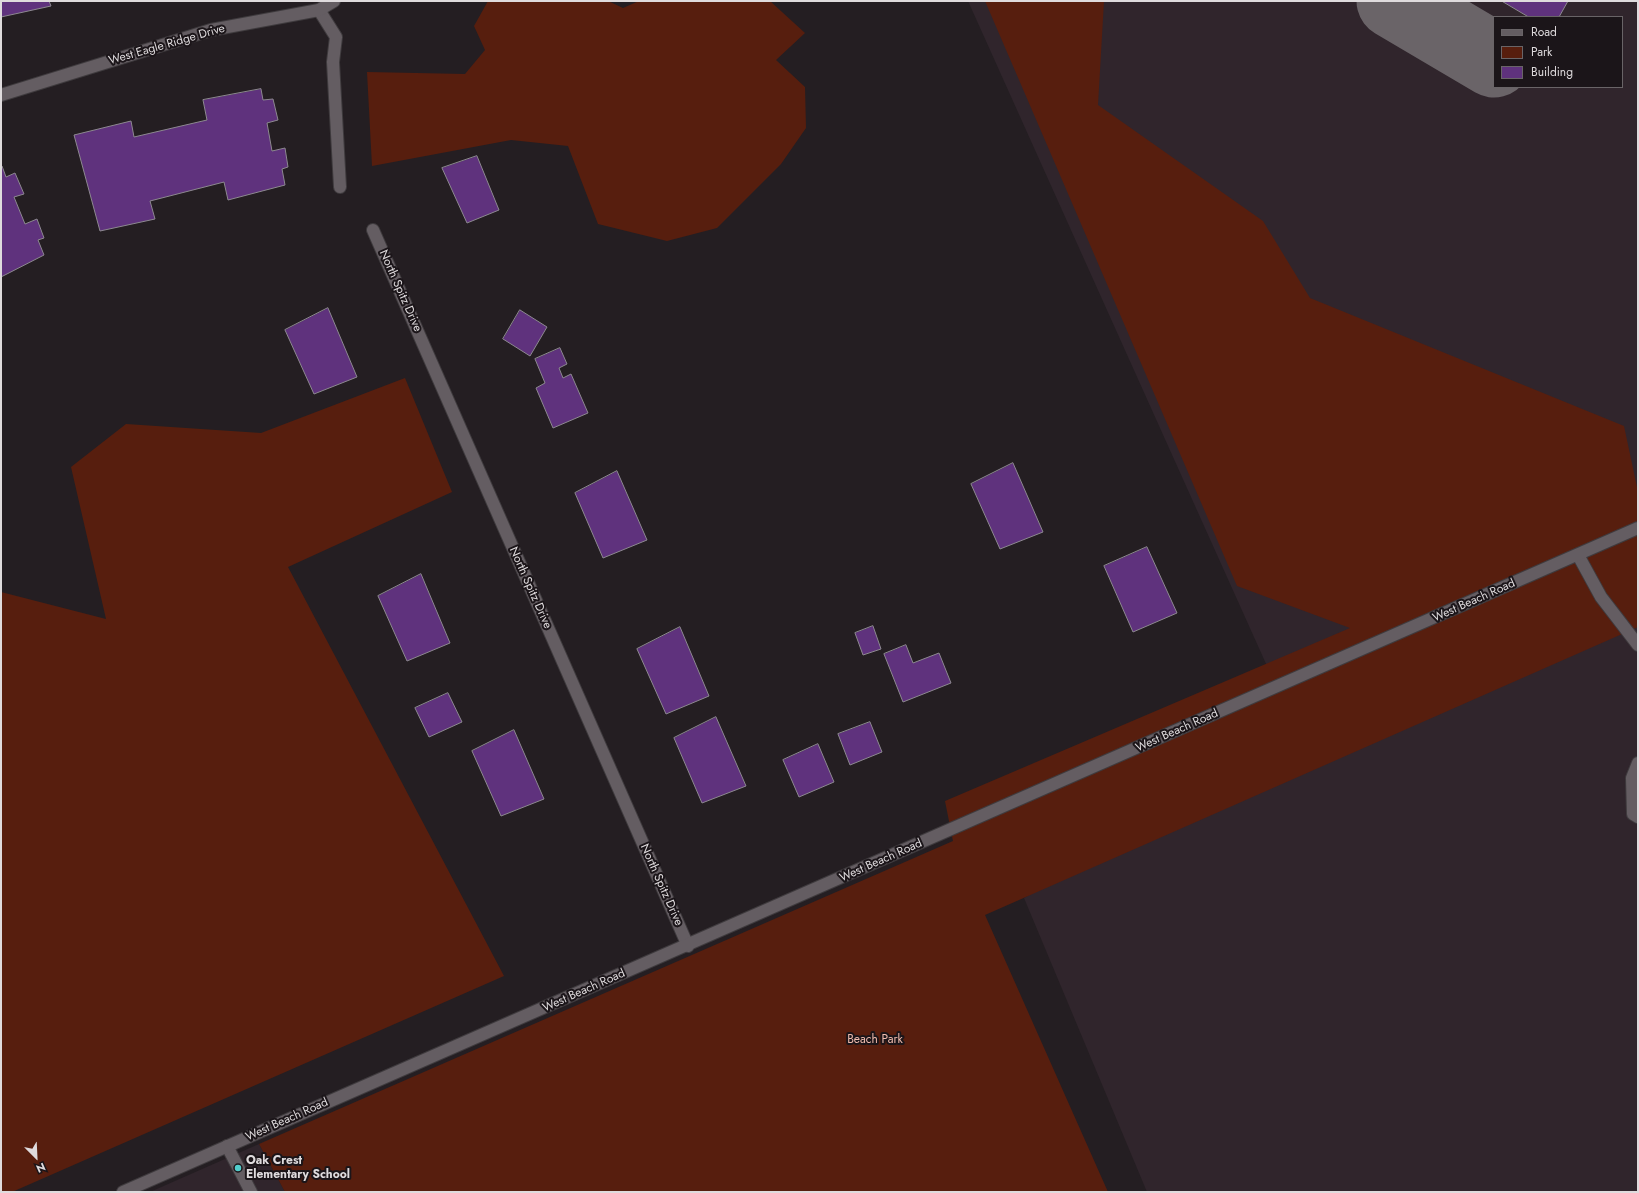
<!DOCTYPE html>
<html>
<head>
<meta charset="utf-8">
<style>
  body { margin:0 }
  #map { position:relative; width:1639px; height:1193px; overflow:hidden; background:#241e22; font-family:Jost,sans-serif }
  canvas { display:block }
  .frame { position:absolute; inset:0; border:2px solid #dfdbdd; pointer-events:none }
  .legend { position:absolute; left:1493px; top:16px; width:130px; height:72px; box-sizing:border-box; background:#1b1519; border:1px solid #696467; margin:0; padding:5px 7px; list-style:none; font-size:12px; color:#dfdbdd }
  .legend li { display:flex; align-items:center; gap:8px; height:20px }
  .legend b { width:20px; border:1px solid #696467 }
  .north { position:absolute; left:16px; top:1137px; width:40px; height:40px; -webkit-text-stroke:3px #1b1519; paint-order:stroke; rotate:156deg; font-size:11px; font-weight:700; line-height:16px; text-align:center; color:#dfdbdd }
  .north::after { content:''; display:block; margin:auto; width:14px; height:18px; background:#dfdbdd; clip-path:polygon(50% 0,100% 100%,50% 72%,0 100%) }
</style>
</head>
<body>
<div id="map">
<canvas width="1639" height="1193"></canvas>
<div class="frame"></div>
<ul class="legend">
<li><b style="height:5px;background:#645d62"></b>Road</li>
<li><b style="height:11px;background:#571e0e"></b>Park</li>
<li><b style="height:11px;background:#5f327d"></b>Building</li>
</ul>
<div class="north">N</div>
</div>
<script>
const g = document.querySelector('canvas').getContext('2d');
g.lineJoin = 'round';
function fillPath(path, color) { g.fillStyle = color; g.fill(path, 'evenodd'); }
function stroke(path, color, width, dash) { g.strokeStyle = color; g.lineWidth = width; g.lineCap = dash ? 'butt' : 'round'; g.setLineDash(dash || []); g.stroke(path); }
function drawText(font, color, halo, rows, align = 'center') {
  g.font = font + ' Jost,sans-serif'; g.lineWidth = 4; g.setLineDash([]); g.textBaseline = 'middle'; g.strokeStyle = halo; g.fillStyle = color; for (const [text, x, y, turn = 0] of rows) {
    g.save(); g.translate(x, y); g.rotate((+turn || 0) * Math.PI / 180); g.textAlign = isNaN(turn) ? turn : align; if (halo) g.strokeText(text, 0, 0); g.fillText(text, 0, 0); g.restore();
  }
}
const built = new Path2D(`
  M 968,1 L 1638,1 L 1638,1192 L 1147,1192 L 1024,898 L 1294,726 ZM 1494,17 L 1622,17 L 1622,87 L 1494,87 Z
  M 259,1144 L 285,1192 L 150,1192 Z`);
const green = new Path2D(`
  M 488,1 L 608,1 L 623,8 L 639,1 L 770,1 L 805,33 L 776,60 L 805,87 L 806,128 L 781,164 L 717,228 L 667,241 L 598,224 L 568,146 L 511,140 L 372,166 L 367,72 L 465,74 L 485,50 L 474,26 Z
  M 985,1 L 1104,1 L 1098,105 L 1263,221 L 1310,298 L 1624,426 L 1638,492 L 1638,627 L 985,915 L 1108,1192 L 285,1192 L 259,1144 L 953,841 L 945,801 L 1350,628 L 1237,586 Z
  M 405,378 L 452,492 L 288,567 L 504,976 L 12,1192 L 1,1192 L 1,592 L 106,619 L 71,467 L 126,424 L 261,433 Z`);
const taxiway = new Path2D(`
  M 1394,1 L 1494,60`);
const building = new Path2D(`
  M 1,1 L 49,1 L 51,6 L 1,17 Z
  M 1502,1 L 1568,1 L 1559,17 L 1529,17 Z
  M 261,89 L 263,100 L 273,99 L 278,120 L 267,123 L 272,151 L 285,148 L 288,167 L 282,169 L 285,185 L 228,200 L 224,182 L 150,201 L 155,219 L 100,231 L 74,135 L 131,121 L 134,137 L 207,120 L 203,100 Z
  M 477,156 L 499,210 L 467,223 L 442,168 Z
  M 1,166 L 2,166 L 6,177 L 15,173 L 24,194 L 14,197 L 25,224 L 37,219 L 44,238 L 38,240 L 44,255 L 1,277 Z
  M 328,308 L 357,377 L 314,394 L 285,330 Z
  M 520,310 L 547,327 L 530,356 L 503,339 Z
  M 560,348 L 567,364 L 559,368 L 563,378 L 571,374 L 588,413 L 553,428 L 536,388 L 545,383 L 535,359 Z
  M 1013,463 L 1043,532 L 1000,549 L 971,484 Z
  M 617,471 L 647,540 L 603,558 L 575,493 Z
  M 1147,547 L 1177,613 L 1133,632 L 1104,566 Z
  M 421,574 L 450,643 L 407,661 L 378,596 Z
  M 873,626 L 881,649 L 863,655 L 855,633 Z
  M 680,627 L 709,696 L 666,714 L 637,649 Z
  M 906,645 L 913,663 L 939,653 L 951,683 L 903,702 L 884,654 Z
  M 448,693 L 462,722 L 429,737 L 415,708 Z
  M 716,717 L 746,786 L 702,803 L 674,738 Z
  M 870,722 L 882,752 L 850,765 L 838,734 Z
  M 514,730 L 544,799 L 501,816 L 472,751 Z
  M 818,744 L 834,782 L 799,797 L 783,760 Z`);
const lane = new Path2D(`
  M 319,10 L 336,37 L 333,62 L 340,187
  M 1578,555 L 1601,597 L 1638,645
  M 1638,763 L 1632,778 L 1633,814 L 1638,817
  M 227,1146 L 251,1192`);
const street = new Path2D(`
  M 1,95 L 211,30 L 319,10 L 334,1
  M 373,230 L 688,946`);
const secondary = new Path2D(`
  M 123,1192 L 1638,528`);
const markers = [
  [238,1168,4,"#52cdcc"]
];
const streetNames = [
  ["West Eagle Ridge Drive",167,45,-16],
  ["North Spitz Drive",400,291,66],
  ["North Spitz Drive",530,588,66],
  ["West Beach Road",1474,601,-24],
  ["West Beach Road",1177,731,-24],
  ["West Beach Road",881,861,-24],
  ["North Spitz Drive",661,885,66],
  ["West Beach Road",584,991,-24],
  ["West Beach Road",287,1120,-24]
];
const parkNames = [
  ["Beach Park",875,1040]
];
const poiNames = [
  ["Oak Crest",246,1161],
  ["Elementary School",246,1175]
];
fillPath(built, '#30252c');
fillPath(green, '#571e0e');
stroke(taxiway, '#6a6468', 75);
fillPath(building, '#5f327d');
stroke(building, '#8d8990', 1);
stroke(lane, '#3f3b3e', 14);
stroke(street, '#3f3b3e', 14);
stroke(secondary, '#3f3b3e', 14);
stroke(lane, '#645d62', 12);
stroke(street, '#645d62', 12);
stroke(secondary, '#645d62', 12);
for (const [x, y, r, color] of markers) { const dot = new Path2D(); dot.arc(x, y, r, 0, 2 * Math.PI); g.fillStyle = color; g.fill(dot); stroke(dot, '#1b1519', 1.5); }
drawText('12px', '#dfdbdd', '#1b1519', streetNames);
drawText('12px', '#efbbad', '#1b1519', parkNames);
drawText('bold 12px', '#dfdbdd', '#1b1519', poiNames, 'left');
</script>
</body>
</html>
